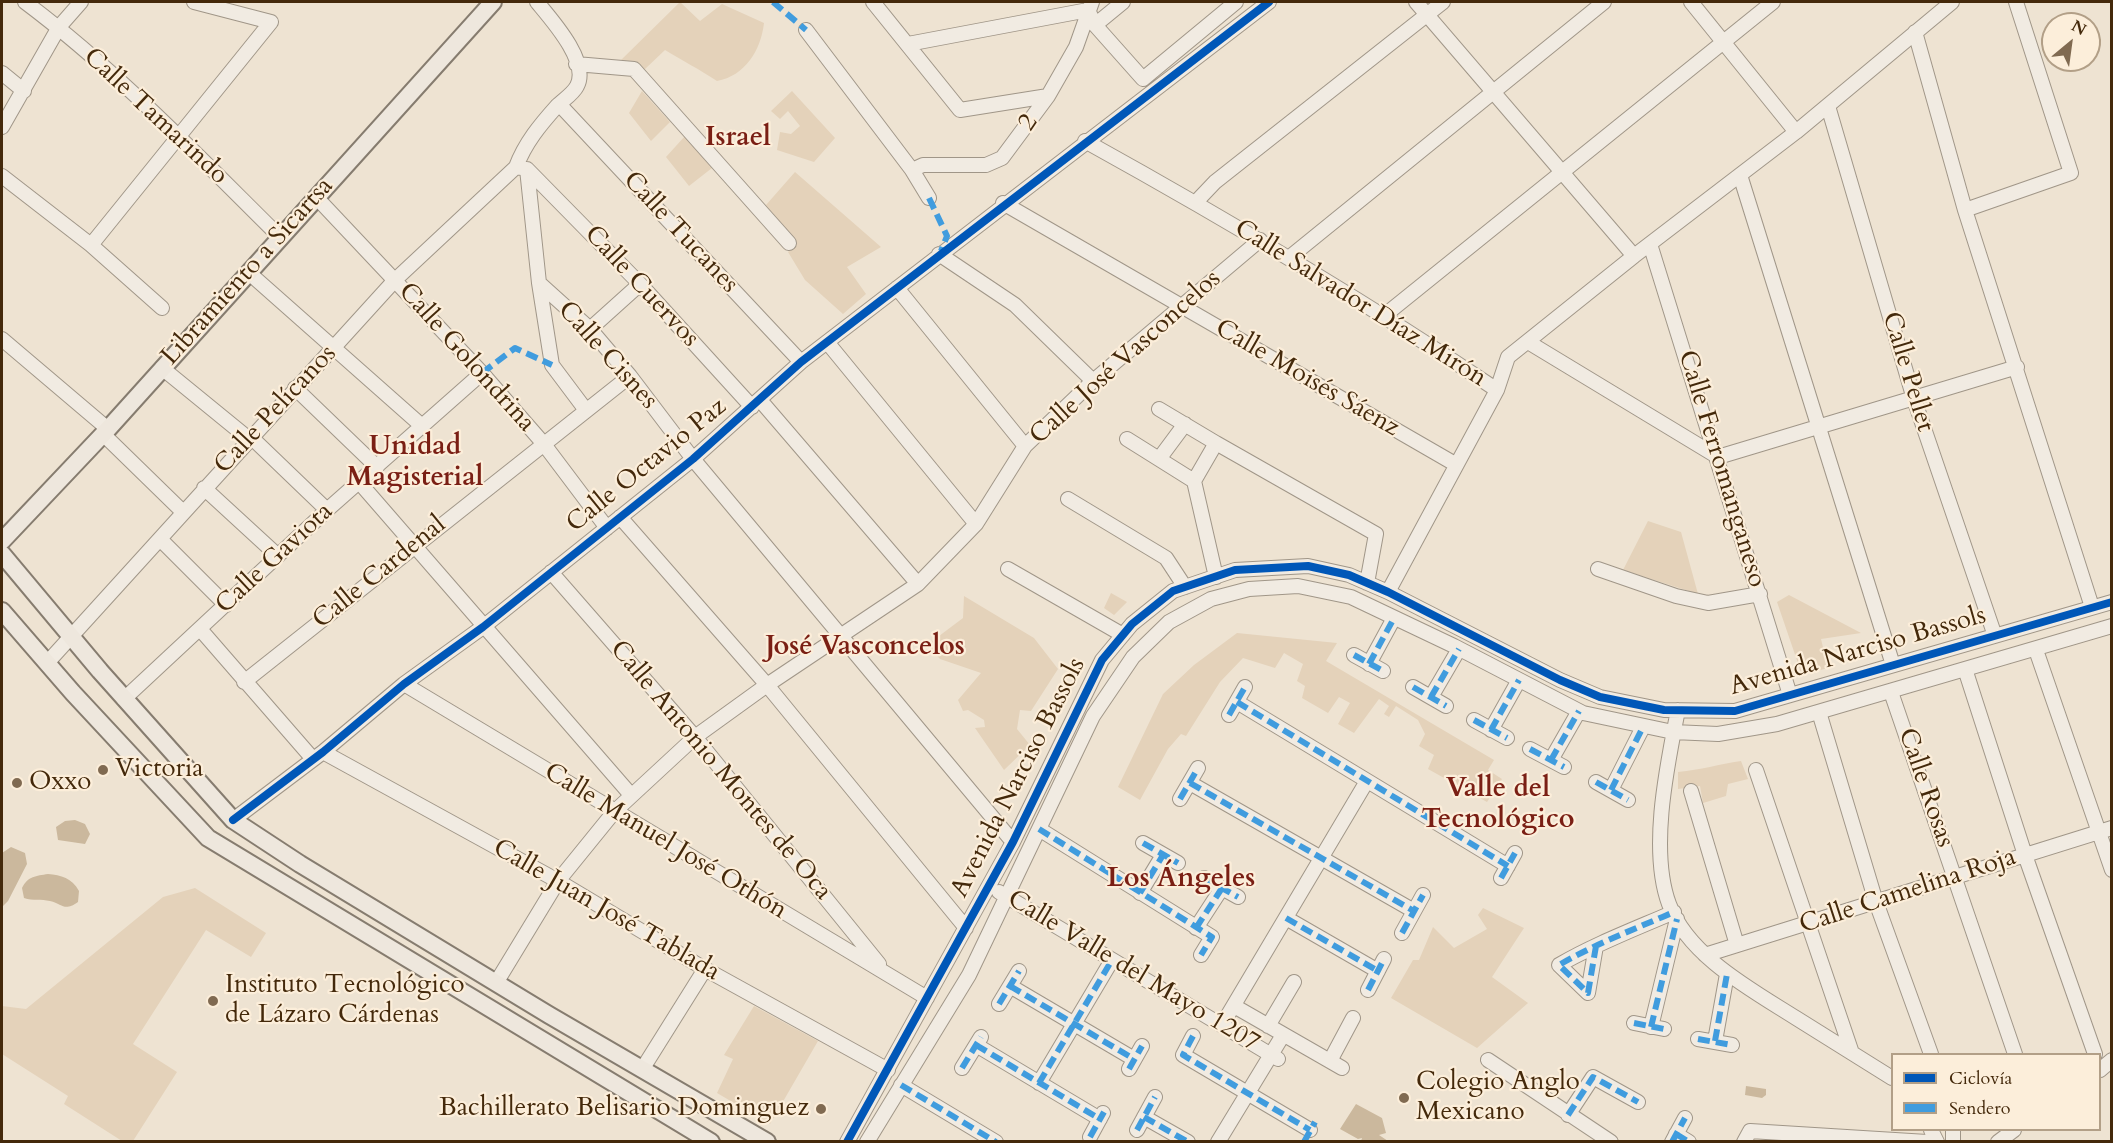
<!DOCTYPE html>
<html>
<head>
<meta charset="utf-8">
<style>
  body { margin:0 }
  #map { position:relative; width:2113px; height:1143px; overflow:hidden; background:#eee3d2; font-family:Cardo,serif }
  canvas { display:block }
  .frame { position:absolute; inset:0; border:3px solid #44290b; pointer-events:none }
  .legend { position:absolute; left:1891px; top:1053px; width:210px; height:78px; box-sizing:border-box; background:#fceeda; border:2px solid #b29f87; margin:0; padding:8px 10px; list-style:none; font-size:18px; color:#44290b }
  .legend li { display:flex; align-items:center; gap:12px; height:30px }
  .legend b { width:30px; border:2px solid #b29f87 }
  .north { position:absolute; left:2041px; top:12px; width:60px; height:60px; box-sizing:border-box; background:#fceeda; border:2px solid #b29f87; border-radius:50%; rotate:29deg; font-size:16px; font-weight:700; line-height:24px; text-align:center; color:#44290b }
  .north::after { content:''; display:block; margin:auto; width:21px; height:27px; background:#806a51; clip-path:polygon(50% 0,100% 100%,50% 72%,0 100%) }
</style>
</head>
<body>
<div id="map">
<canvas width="2113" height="1143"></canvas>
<div class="frame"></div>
<ul class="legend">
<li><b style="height:8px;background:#0057b8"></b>Ciclovía</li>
<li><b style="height:8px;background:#409cde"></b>Sendero</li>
</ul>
<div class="north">N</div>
</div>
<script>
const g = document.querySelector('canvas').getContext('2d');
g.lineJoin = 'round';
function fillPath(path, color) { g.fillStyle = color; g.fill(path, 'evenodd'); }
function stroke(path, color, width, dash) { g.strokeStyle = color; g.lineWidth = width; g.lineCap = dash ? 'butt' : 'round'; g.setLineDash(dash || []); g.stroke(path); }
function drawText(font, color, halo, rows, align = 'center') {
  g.font = font + ' Cardo,serif'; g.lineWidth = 4.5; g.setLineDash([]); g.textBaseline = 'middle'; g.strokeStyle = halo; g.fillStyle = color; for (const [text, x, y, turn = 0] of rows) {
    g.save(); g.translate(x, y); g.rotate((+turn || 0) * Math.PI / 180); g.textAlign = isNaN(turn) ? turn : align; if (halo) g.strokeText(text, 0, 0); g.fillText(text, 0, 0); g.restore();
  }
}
const green = new Path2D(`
  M 680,2 L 700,21 L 722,4 L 764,23 C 761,50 745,76 717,81 C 699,69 683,61 665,50 L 644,70 L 620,61 Z
  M 642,91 L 670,122 L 651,141 L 629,113 Z
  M 792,91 L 835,138 L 814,162 L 777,150 L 780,132 L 791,134 L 800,126 L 788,111 L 780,119 L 771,111 Z
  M 685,136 L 712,168 L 689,186 L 666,157 Z
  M 795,172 L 881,247 L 847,267 L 866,294 L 843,314 L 805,280 L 788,252 L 797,243 L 766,205 Z
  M 1648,521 L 1681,532 L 1698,594 L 1623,570 Z
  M 1111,593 L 1127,602 L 1114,615 L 1104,608 Z
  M 1789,595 L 1861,633 L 1821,639 L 1828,668 L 1802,675 L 1777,602 Z
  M 964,596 L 1034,638 L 1058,669 L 1031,711 L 1020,710 L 1017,729 L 1030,745 L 1004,770 L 975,728 L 985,727 L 984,720 L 968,710 L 963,711 L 958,700 L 981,673 L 940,659 L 927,645 L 963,618 Z
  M 1237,633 L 1337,643 L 1326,661 L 1494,760 L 1488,770 L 1502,779 L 1487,802 L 1428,769 L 1434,755 L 1419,746 L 1425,734 L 1418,720 L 1396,706 L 1389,717 L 1384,714 L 1389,706 L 1379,699 L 1354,733 L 1338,724 L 1350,703 L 1339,697 L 1328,713 L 1302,698 L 1305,686 L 1297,681 L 1303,664 L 1284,653 L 1275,668 L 1243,658 L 1220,682 L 1186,736 L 1181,734 L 1168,749 L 1140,800 L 1118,787 L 1163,694 L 1194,665 Z
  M 1741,761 L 1748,779 L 1728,784 L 1726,796 L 1703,803 L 1700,786 L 1678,789 L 1678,772 C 1701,770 1719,764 1741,761 Z
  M 195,888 L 266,933 L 251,957 L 206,930 L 133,1044 L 177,1072 L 133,1141 L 122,1141 L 64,1104 L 68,1096 L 2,1054 L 2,1006 L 26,1009 L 163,897 Z
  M 1483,908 L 1524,928 L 1492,977 L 1528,1003 L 1477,1048 L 1391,998 L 1413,960 L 1419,960 L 1433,927 L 1454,948 L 1487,929 L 1478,915 Z
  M 754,1006 L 818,1041 L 770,1124 L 717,1093 L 733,1059 L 724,1055 Z`);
const water = new Path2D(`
  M 75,820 L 85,824 L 90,834 L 85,844 L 58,840 L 56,827 L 65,821 Z
  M 11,847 L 25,853 L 27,864 L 8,901 L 2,907 L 2,853 Z
  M 48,874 C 61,875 72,878 79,891 L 78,902 C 64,912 63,904 50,901 C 41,899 33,901 24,898 L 22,888 C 28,876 36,876 48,874 Z
  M 1746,1086 L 1766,1089 L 1766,1095 L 1762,1098 L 1745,1095 Z
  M 1356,1104 L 1382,1118 L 1386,1133 L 1379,1135 L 1388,1141 L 1361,1141 L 1362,1138 L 1358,1139 L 1340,1129 Z`);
const minor = new Path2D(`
  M 25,2 C 117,71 198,156 280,237
  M 873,2 L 960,110 L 1048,96
  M 1416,2 L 1634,256
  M 1691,2 L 1796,132
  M 1095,25 L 1123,2
  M 806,30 L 912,170 L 929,198
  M 1915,32 L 1965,210 L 2092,607
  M 908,44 L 1088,10 L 1095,25 L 1143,79 L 1236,2
  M 576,64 L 634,69 L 789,243
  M 2,73 L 24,91
  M 559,104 L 801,362
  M 1828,106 L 1914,399 L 1995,636
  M 2,127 L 59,27 L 81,2
  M 1085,141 C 1226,219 1363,300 1497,390
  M 522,168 L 516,167 C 525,143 540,125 557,106 C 563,100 573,94 577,86 C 590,62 551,19 537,2
  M 527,169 L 640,284 L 752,407
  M 527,169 L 539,283 L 552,365 L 585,409
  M 912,170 L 923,165 L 986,165 L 1002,158 L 1048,96 L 1076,47 L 1092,2
  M 1740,175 L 1893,665
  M 2,176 L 91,245 L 162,308
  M 316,197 L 482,373 L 543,443 L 607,528
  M 1196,202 L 1215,182 L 1443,2
  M 1003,203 L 1455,464
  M 1965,210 L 2071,173 L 2016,2
  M 1650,244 L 1790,695
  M 91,245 L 271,22 L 194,2
  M 939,254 L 1015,305 L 1093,381
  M 1290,257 L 1604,2
  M 248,272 L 422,426
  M 539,283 L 590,329 L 630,376 L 693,459 L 1013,842
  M 897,288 L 1025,446
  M 1385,315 L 1773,2
  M 590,329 L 640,284
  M 2,339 L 108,429
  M 827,342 L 976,524
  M 1528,342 L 1718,457 L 2017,367
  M 162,368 L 249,439
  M 295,388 L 377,467
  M 760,400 L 918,584
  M 1159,409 L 1216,443
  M 103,434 L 183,512
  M 251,437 L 327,510
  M 1127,439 L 1194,481
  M 1159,459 L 1185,424
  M 359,482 L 631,795
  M 204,488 L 278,556
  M 1068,499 L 1166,558 L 1185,587
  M 620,517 L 767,685 L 966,928
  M 160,539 L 226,605
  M 1008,569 L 1123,635
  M 1598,569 L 1676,596 L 1708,603 L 1760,594
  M 551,572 L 695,737 L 879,964
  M 1216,577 L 1194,481 L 1216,443 L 1376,534 L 1367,583
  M 1388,592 L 1497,390 L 1508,357 L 1634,256 L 1796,132 L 1952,2
  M 200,629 L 313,759
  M 2036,650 L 2112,870
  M 1354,655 L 1383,671
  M 47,663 L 395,280 L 516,167
  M 1369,664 L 1394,618
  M 1965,669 L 2025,855 L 2095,1054
  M 244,682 L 630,376
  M 404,684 L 927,998
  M 1413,687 L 1446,706
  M 1891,692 L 2015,1054
  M 1431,697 L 1459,649
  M 124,699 L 327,510 L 482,373
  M 1237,702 L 1508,866
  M 1678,710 C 1667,766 1649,850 1669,904 C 1688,956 1752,990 1796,1018 C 1828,1038 1860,1058 1892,1078
  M 1819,712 L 1876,902 L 1931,1054
  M 1229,715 L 1245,687
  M 1474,720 L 1507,738
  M 1491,730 L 1519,680
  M 1530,749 L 1564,767
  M 323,752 L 558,881 L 705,969 L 888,1070
  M 1551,760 L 1579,711
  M 1756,770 L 1852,1053
  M 1596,782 L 1628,800
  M 1190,783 L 1414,911
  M 1611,790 L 1643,727
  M 1691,791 L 1737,945
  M 1180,799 L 1198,768
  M 233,820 L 323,752 L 404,684 L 483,627 L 693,459 L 801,362 L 1269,2
  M 1039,829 L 1212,937 L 1201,955
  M 1143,843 L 1178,863
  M 1204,878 L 1238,897
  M 1501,878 L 1515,853
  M 999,892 L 1278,1059
  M 1140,893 L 1163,855
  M 1286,918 L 1378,971
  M 1196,928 L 1222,888
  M 1402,933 L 1423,895
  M 1596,946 L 1588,993 L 1559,965 C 1595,944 1635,929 1674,912
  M 1705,955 L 2112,828
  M 496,983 L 558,881 L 614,812 L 695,737 L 767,685 L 918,584 L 976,524 L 1025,446 L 1093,381 L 1260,240
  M 1010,986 L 1134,1059
  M 1368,990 L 1384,959
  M 999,1004 L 1019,971
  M 1234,1006 L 1342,1068
  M 1634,1023 L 1664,1029
  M 1222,1025 L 1367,781
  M 1268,1026 L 1294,982
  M 1651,1027 L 1677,919
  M 1193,1036 L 1183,1055 L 1310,1130
  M 1698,1039 L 1732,1045
  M 1715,1041 L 1727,974
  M 976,1045 L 1100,1119
  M 1488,1060 L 1611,1142
  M 1330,1061 L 1353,1018
  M 643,1068 L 705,969
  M 962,1068 L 981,1037
  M 1129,1069 L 1142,1046
  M 2100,1070 L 2112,1060
  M 1039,1083 L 1112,960
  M 901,1085 L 996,1142
  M 1568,1115 L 1593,1077 L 1638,1102
  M 1144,1117 L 1188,1142
  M 1137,1130 L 1155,1097
  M 1931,1130 L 1937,1142
  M 1676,1134 L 1689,1142
  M 1090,1137 L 1103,1113
  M 847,1142 L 1013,842 L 1102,660 L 1132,624 L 1173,591 L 1235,570 L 1308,566 L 1349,575 L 1388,592 L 1560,680 L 1600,697 L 1664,710 L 1735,711 L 2112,602
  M 867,1142 L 969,975 L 1093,716 L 1133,657 L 1169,622 L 1211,599 L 1249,589 L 1298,586 L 1351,597 L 1454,646 L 1583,713 L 1673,732 L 1718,734 L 1777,724 L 2112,626
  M 1218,1142 L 1283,1035
  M 1672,1142 L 1685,1118
  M 1744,1142 L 1750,1131 L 1927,1142
  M 1953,1142 L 1953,1130
  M 1998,1142 L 2014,1130`);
const major = new Path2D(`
  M 2,541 L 108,429 L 493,2
  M 2,554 L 100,671 L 233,820 L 300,864 L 549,1015 L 767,1142
  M 2,611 L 73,693 L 208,838 L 711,1142`);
const quiet = new Path2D(`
  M 773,2 L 806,30
  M 929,198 L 947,236 L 941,251
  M 482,373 L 515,348 L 552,365
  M 1354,655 L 1383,671
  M 1369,664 L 1394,618
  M 1413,687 L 1446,706
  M 1431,697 L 1459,649
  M 1237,702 L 1508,866
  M 1229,715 L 1245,687
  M 1474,720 L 1507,738
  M 1491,730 L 1519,680
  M 1530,749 L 1564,767
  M 1551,760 L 1579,711
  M 1596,782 L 1628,800
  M 1190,783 L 1414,911
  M 1611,790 L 1643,727
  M 1180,799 L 1198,768
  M 1039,829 L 1212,937 L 1201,955
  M 1143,843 L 1178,863
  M 1204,878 L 1238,897
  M 1501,878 L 1515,853
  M 1140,893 L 1163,855
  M 1286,918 L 1378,971
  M 1196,928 L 1222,888
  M 1402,933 L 1423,895
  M 1596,946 L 1588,993 L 1559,965 C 1595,944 1635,929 1674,912
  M 1010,986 L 1134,1059
  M 1368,990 L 1384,959
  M 999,1004 L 1019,971
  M 1634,1023 L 1664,1029
  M 1651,1027 L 1677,919
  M 1193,1036 L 1183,1055 L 1310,1130
  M 1698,1039 L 1732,1045
  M 1715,1041 L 1727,974
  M 976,1045 L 1100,1119
  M 962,1068 L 981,1037
  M 1129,1069 L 1142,1046
  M 1039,1083 L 1112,960
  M 901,1085 L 996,1142
  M 1568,1115 L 1593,1077 L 1638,1102
  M 1144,1117 L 1188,1142
  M 1137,1130 L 1155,1097
  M 1676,1134 L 1689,1142
  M 1090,1137 L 1104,1112
  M 1304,1142 L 1315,1122
  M 1672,1142 L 1685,1118`);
const cycleway = new Path2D(`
  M 233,820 L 323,752 L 404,684 L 483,627 L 693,459 L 801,362 L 1269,2
  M 847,1142 L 1013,842 L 1102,660 L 1132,624 L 1173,591 L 1235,570 L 1308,566 L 1349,575 L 1388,592 L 1560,680 L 1600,697 L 1664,710 L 1735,711 L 2112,602`);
const markers = [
  [103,770,6,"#806a51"],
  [17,783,6,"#806a51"],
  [213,1001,6,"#806a51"],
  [1404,1098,6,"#806a51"],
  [821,1109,6,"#806a51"]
];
const streetNames = [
  ["Calle Tamarindo",155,117,43],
  ["2",1029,123,-56],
  ["Calle Tucanes",680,233,47],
  ["Libramiento a Sicartsa",248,272,-48],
  ["Calle Cuervos",641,287,47],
  ["Calle Salvador Díaz Mirón",1360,304,32],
  ["Calle Cisnes",607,356,48],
  ["Calle Golondrina",466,358,48],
  ["Calle José Vasconcelos",1126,358,-42],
  ["Calle Pellet",1907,372,73],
  ["Calle Moisés Sáenz",1307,379,30],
  ["Calle Pelícanos",276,410,-47],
  ["Calle Octavio Paz",647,466,-39],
  ["Calle Ferromanganeso",1721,469,73],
  ["Calle Gaviota",275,559,-43],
  ["Calle Cardenal",380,573,-39],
  ["Avenida Narciso Bassols",1858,652,-16],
  ["Calle Antonio Montes de Oca",720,771,50],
  ["Avenida Narciso Bassols",1019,778,-63],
  ["Calle Rosas",1925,788,71],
  ["Calle Manuel José Othón",665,842,31],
  ["Calle Camelina Roja",1908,892,-18],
  ["Calle Juan José Tablada",606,911,30],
  ["Calle Valle del Mayo 1207",1133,972,31]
];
const poiNames = [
  ["Victoria",115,770],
  ["Oxxo",29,783],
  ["Instituto Tecnológico",225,986],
  ["de Lázaro Cárdenas",225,1016],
  ["Colegio Anglo",1416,1083],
  ["Mexicano",1416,1113],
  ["Bachillerato Belisario Dominguez",809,1109,"right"]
];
const neighbourhoodNames = [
  ["Israel",738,139],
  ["Unidad",415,448],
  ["Magisterial",415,479],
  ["José Vasconcelos",865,648],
  ["Valle del",1498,790],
  ["Tecnológico",1498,821],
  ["Los Ángeles",1181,880]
];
fillPath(green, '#e4d2ba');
fillPath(water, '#cbb89d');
stroke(minor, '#a09688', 16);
stroke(major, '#867c6f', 20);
stroke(minor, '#f1ebe2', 14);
stroke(major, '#eee7dd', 16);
stroke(quiet, '#409cde', 6, [12, 6]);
stroke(cycleway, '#0057b8', 8);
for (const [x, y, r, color] of markers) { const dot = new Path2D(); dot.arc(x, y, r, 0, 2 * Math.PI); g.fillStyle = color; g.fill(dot); stroke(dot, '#fceeda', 2); }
drawText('26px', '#44290b', '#fceeda', streetNames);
drawText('26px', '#44290b', '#fceeda', poiNames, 'left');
drawText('bold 27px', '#7a1f14', '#fceeda', neighbourhoodNames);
</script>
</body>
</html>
